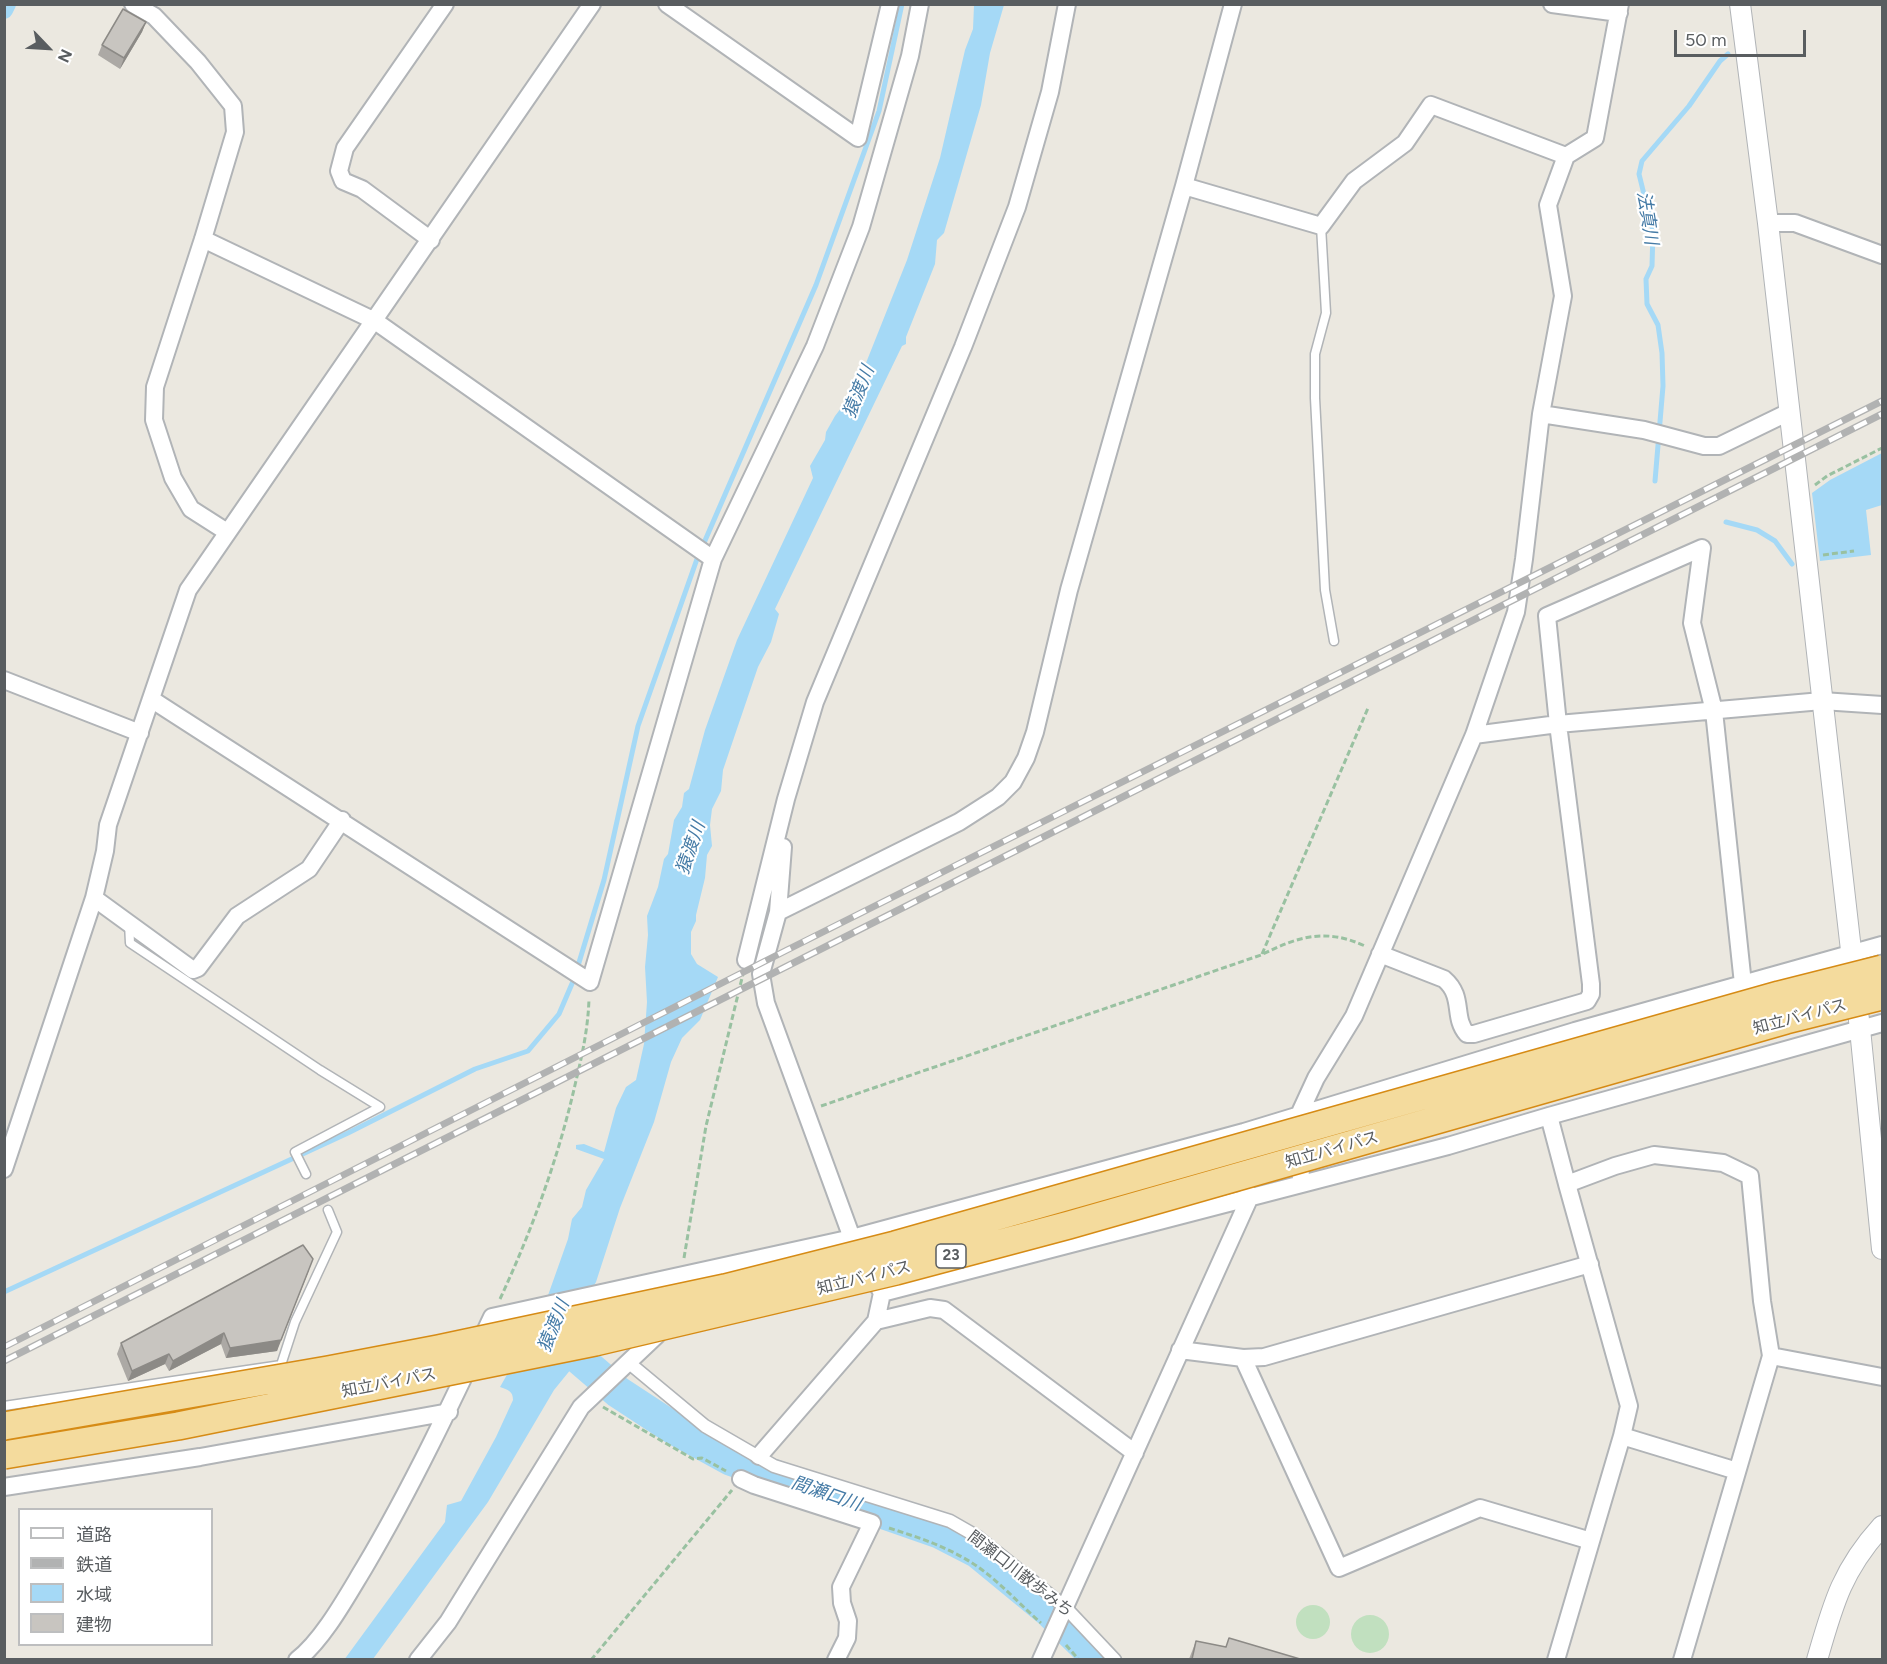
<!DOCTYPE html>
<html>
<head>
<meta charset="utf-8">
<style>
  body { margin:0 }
  #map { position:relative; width:1887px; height:1664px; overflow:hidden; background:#ebe8e0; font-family:Figtree,"Noto Sans JP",sans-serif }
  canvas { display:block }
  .frame { position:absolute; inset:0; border:6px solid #595d60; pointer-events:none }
  .legend { position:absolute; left:18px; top:1508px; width:195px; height:138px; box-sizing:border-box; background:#fff; border:2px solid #bdbebf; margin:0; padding:8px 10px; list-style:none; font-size:18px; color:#595d60 }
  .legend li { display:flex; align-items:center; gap:12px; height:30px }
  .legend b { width:30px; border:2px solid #bdbebf }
  .north { position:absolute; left:18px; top:18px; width:60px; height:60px; -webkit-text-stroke:4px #fff; paint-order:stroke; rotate:115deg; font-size:16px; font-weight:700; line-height:24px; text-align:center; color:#595d60 }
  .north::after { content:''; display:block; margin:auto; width:21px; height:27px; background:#595d60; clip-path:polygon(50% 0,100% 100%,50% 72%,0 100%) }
  .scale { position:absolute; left:1674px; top:30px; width:132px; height:27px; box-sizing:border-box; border:3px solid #595d60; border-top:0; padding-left:8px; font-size:18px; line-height:21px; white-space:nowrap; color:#595d60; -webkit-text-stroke:4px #fff; paint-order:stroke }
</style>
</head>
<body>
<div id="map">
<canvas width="1887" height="1664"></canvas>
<div class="frame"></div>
<ul class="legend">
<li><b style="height:8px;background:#fff"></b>道路</li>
<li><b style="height:8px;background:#b1b2b2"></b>鉄道</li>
<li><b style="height:16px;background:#a5d9f6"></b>水域</li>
<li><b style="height:16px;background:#c8c5c0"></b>建物</li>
</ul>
<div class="north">N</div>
<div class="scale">50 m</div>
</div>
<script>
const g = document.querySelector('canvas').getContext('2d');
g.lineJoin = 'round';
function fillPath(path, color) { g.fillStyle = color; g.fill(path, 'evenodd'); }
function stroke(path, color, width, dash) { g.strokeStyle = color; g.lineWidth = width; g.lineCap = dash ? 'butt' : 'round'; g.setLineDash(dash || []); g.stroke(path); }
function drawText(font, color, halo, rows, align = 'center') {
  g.font = font + ' Figtree,"Noto Sans JP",sans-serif'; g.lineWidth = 4.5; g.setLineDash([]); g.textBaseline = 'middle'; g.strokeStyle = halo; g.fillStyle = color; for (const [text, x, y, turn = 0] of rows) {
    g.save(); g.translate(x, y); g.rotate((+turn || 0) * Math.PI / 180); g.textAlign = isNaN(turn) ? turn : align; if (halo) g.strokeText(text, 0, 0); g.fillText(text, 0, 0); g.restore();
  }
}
const green = new Path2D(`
  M1296 1622a17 17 0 1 1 34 0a17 17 0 1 1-34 0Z
  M1351 1634a19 19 0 1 1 38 0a19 19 0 1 1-38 0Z`);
const water = new Path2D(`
  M 974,5 L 1004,5 L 990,53 L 981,105 L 944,233 L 937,240 L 935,264 L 906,337 L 906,344 L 902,346 L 775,609 L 779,614 L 771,642 L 758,667 L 723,770 L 721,791 L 712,809 L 710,825 L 712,846 L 707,855 L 705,878 L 696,915 L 696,921 L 691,932 L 691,954 L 697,964 L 718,977 L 700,1020 L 682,1038 L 671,1062 L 654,1122 L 620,1208 L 596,1282 L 565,1339 L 588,1360 L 583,1367 L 576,1363 L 554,1390 L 488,1502 L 373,1659 L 344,1660 L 445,1522 L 447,1505 L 461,1501 L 496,1437 L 513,1400 C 513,1391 508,1390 500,1387 L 541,1315 L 568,1239 L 572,1219 L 582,1207 L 586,1190 L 604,1159 L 576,1149 L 576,1145 L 584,1144 L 604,1152 L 616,1108 L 626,1087 L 636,1080 L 644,1044 L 647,1002 L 645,967 L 648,935 L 647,916 L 658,887 L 664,859 L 668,854 L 674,820 L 682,807 L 684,793 L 689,789 L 705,730 L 737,640 L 813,478 L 810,466 L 825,440 L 826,432 L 835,416 L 851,395 L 853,385 L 860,378 L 907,260 L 940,158 L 965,50 L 973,29 Z
  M 1882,453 L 1882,505 L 1866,510 L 1871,555 L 1820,561 L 1812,493 L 1830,480 Z`);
const stream = new Path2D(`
  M 1655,481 L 1663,386 L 1662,353 L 1658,325 L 1647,304 L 1646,279 L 1652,266 L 1653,231 L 1639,174 L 1642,161 L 1689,106 L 1720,61 L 1728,54
  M 1726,522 L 1757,530 L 1775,541 L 1792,564
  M 4,1292 L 348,1133 L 475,1069 L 528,1051 L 559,1014 L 574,979 L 604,880 L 638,726 L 697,559 L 816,285 L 879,111 L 902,4`);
const canal = new Path2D(`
  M 4,10 L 7,4`);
const river = new Path2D(`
  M 554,1337 L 618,1392 L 676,1430 L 731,1460 L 940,1533 L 977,1552 L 1050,1612 L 1099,1660`);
const path = new Path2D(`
  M 1815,485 L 1827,476 L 1882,448
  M 1823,555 L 1854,551
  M 1262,954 L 1368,708
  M 821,1106 L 1261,955 C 1299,936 1326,928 1365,946
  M 684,1258 L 706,1126 L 743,974
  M 500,1299 C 532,1230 558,1159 575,1085 C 582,1056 588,1029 589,999
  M 603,1407 L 693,1459 L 702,1458 L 726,1471
  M 889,1528 C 914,1536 939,1544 962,1557 C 992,1573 1016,1601 1041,1623
  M 1066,1645 L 1079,1660
  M 591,1660 L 732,1490`);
const service = new Path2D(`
  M 1321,226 L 1326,313 L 1315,354 L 1315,398 L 1325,590 L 1334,641
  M 129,923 L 130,943 L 320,1070 L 380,1107 L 295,1152 L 306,1174
  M 4,1406 L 281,1365 L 295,1322 L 337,1232 L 328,1210`);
const pedestrian = new Path2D(`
  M 628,1362 L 705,1426 L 774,1466 L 950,1521 L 978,1537 L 1065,1607 L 1115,1660`);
const minor = new Path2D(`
  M 133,4 L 154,16 L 198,62 L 233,106 L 235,132 L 203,239 L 155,387 L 154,420 L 173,478 L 191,509 L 227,532
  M 667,4 L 858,138 L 890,4
  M 1552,4 L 1619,13
  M 1184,186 L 1321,226 L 1354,181 L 1405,143 L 1431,105 L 1566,156
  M 1768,223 L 1795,223 L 1882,255
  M 203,239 L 375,321 L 713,559
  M 431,240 L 362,189 L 343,181 L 339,171 L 345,148 L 445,4
  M 1541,414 L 1644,430 L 1704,446 L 1719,446 L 1789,412
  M 4,680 L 140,733
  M 151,699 L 590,982 L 713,559 L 815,346 L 861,227 L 910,56 L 920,4
  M 1474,735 L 1558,724 L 1822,701 L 1882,705
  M 94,898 L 193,970 L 198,968 L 237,916 L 309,869 L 342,820
  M 778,912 L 783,847
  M 1380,954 L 1444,979 C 1465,997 1452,1017 1467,1034 L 1474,1034 L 1587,1001 L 1591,994 L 1591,984 L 1558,724 L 1547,616 L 1702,548 L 1692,623 L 1714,711 L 1743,984
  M 746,960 L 786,799 L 815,702 L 963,347 L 1017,207 L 1050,92 L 1067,4
  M 1549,1116 L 1567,1184 L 1615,1166 L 1654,1155 L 1723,1163 L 1750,1176 L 1762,1301 L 1771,1356 L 1682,1660
  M 1298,1122 L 1298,1117 L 1316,1078 L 1354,1016 L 1474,735 L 1516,612 L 1524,559 L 1541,414 L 1563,296 L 1548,205 L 1566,156 L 1595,138 L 1620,4
  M 1300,1151 L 1301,1183
  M 4,1169 L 94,898 L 105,851 L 108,825 L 188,590 L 592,4
  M 857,1248 L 852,1238 L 766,1003 L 761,974 L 778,912 L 959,822 L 998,797 L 1013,782 L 1026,758 L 1035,732 L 1069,590 L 1184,186 L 1233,4
  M 882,1293 L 1448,1146 L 1549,1116 L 1882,1023
  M 876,1321 L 930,1308 L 944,1310 L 1135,1453
  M 1180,1350 L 1243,1358 L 1339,1568 L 1480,1508 L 1591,1541
  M 1771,1356 L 1882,1377
  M 1243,1358 L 1264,1357 L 1590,1264
  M 1622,1436 L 1737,1471
  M 759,1456 L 876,1321 L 882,1293 L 870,1271
  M 741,1479 L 754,1485 L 872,1523 L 841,1587 L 842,1603 L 848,1621 L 847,1638 L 836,1660
  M 4,1487 L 200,1457 L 449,1412
  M 297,1660 C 323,1640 347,1596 364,1568 C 412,1487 452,1402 492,1317 L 852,1238 L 1244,1132 L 1575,1031 L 1882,945
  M 418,1660 L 448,1622 L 581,1407 L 657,1335 L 660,1326
  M 1041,1660 L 1249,1199 L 1248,1193
  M 1556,1660 L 1622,1436 L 1629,1406 L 1567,1184`);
const tertiary = new Path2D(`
  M 1740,4 L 1768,223 L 1860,1029 L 1882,1249
  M 1817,1660 C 1833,1604 1842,1570 1882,1526`);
const rail = new Path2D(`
  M 4,1347 L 787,950 L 1882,401
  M 4,1361 L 1882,414`);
const trunkBridge = new Path2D(`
  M 4,1426 L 328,1370 L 438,1349 L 725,1288 L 895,1245 L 1779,995 L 1882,969
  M 4,1455 L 178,1426 L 595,1342 L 896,1271 L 1069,1225 L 1786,1020 L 1882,996`);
const wall = new Path2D(`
  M 146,22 L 142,32 L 120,69 L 98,55 L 102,45 Z
  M 303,1245 L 277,1351 L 226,1358 L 221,1344 L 169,1371 L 165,1364 L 128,1381 L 117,1354 L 121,1343 Z
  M 1196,1641 L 1226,1647 L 1300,1659 L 1189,1659 Z`);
const shadedWall = new Path2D(`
  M 146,22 L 142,32 L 120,69 L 124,58 Z
  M 309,1270 L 277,1351 L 226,1358 L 230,1348 Z
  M 224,1333 L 221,1344 L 169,1371 L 173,1361 Z
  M 169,1354 L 165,1364 L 128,1381 L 132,1371 Z`);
const building = new Path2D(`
  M 123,9 L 146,22 L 124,58 L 102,45 Z
  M 303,1245 L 313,1259 L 281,1340 L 230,1348 L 224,1333 L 173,1361 L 169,1354 L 132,1371 L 121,1343 Z
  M 1229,1638 L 1300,1659 L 1192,1659 L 1196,1641 L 1226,1647 Z`);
const shields = [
  [951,1256,30]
];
const shieldNames = [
  ["23",951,1256]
];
const streetNames = [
  ["知立バイパス",1800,1017,-15],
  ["知立バイパス",1332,1150,-16],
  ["知立バイパス",864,1278,-14],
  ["知立バイパス",389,1383,-11],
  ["間瀬口川散歩みち",1020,1574,38]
];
const waterNames = [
  ["法真川",1647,218,81],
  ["猿渡川",859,392,-68],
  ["猿渡川",691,848,-71],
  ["猿渡川",554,1326,-68],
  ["間瀬口川",826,1494,19]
];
fillPath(green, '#c1e0bf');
fillPath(water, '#a5d9f6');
stroke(stream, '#a5d9f6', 5);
stroke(canal, '#a5d9f6', 18);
stroke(river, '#a5d9f6', 32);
stroke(service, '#b1b4b7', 11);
stroke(pedestrian, '#b1b4b7', 15);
stroke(minor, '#b1b4b7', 20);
stroke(tertiary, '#b1b4b7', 22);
stroke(path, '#99c1a1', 3, [6, 3]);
stroke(service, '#fff', 8);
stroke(pedestrian, '#fff', 12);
stroke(minor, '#fff', 16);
stroke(tertiary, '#fff', 20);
stroke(rail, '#b1b2b2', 7);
stroke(rail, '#fff', 4.5, [14]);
stroke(trunkBridge, '#d68b15', 30, []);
stroke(trunkBridge, '#f4db9d', 27);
fillPath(wall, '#aca9a5');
fillPath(shadedWall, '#8c8a86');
fillPath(building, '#c8c5c0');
stroke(building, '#8c8a86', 1.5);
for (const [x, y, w] of shields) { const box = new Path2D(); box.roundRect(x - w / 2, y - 12, w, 24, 4.5); g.fillStyle = '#fff'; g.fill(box); stroke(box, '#595d60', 1.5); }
drawText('bold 15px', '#595d60', null, shieldNames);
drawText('16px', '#595d60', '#fff', streetNames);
drawText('italic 18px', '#457ba6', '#fff', waterNames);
</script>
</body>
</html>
